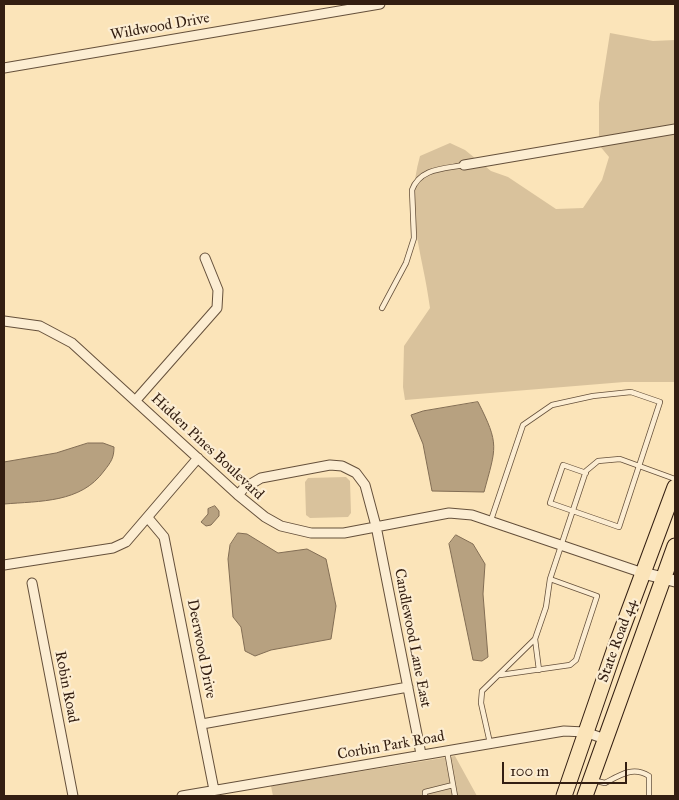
<!DOCTYPE html>
<html>
<head>
<meta charset="utf-8">
<style>
  body { margin:0 }
  #map { position:relative; width:679px; height:800px; overflow:hidden; background:#fbe4b9; font-family:"IM FELL Great Primer",serif }
  canvas { display:block }
  .frame { position:absolute; inset:0; border:5px solid #331e11; pointer-events:none }
  .scale { position:absolute; left:502px; top:762px; width:125px; height:22px; box-sizing:border-box; border:2px solid #331e11; border-top:0; padding-left:6px; font-size:15px; line-height:18px; white-space:nowrap; color:#331e11; -webkit-text-stroke:4px #fcedd2; paint-order:stroke }
</style>
</head>
<body>
<div id="map">
<canvas width="679" height="800"></canvas>
<div class="frame"></div>
<div class="scale">100 m</div>
</div>
<script>
const g = document.querySelector('canvas').getContext('2d');
g.lineJoin = 'round';
function fillPath(path, color) { g.fillStyle = color; g.fill(path, 'evenodd'); }
function stroke(path, color, width, dash) { g.strokeStyle = color; g.lineWidth = width; g.lineCap = dash ? 'butt' : 'round'; g.setLineDash(dash || []); g.stroke(path); }
function drawText(font, color, halo, rows, align = 'center') {
  g.font = font + ' "IM FELL Great Primer",serif'; g.lineWidth = 4.5; g.setLineDash([]); g.textBaseline = 'middle'; g.strokeStyle = halo; g.fillStyle = color; for (const [text, x, y, turn = 0] of rows) {
    g.save(); g.translate(x, y); g.rotate((+turn || 0) * Math.PI / 180); g.textAlign = isNaN(turn) ? turn : align; if (halo) g.strokeText(text, 0, 0); g.fillText(text, 0, 0); g.restore();
  }
}
const green = new Path2D(`
  M 610,33 L 653,41 L 675,40 L 675,382 L 624,382 L 405,400 L 403,387 L 404,346 L 430,308 C 423,252 404,213 420,156 L 450,143 L 465,150 L 491,171 L 508,177 L 556,209 L 583,208 L 602,180 L 609,157 L 599,145 L 599,103 Z
  M 346,477 L 350,481 L 351,513 L 348,517 L 310,518 L 306,515 L 305,482 L 308,478 Z
  M 455,756 L 477,796 L 273,796 L 271,786 Z`);
const water = new Path2D(`
  M 478,402 C 500,445 496,447 484,492 L 432,491 L 423,444 L 411,415 L 423,411 Z
  M 88,443 L 103,443 L 114,447 C 114,458 111,462 104,471 C 81,503 40,501 4,504 L 4,462 L 56,453 Z
  M 215,506 L 219,511 L 219,516 L 211,525 L 206,526 L 201,522 L 208,514 L 208,509 Z
  M 238,533 L 247,534 L 278,553 L 307,549 L 326,559 L 336,606 L 331,639 L 271,650 L 255,656 L 245,651 L 241,627 L 233,617 L 228,559 L 230,545 Z
  M 456,535 L 473,544 L 485,564 L 483,594 L 488,657 L 482,661 L 473,660 L 449,544 Z`);
const service = new Path2D(`
  M 382,308 L 406,263 L 414,238 L 412,190 C 420,168 444,169 464,165
  M 491,520 L 523,425 L 552,405 L 593,396 L 631,392 L 660,402 L 619,527 L 550,503 L 563,465 L 586,473
  M 539,670 L 535,639 L 546,607 L 550,579 L 586,471 L 598,461 L 620,459 L 675,479
  M 500,675 L 570,665 L 576,660 L 597,596 L 550,579
  M 490,743 L 481,703 L 482,691 L 535,639
  M 447,751 L 455,796
  M 592,780 L 605,783 C 620,775 633,766 649,776 L 649,796
  M 425,796 L 425,792 L 453,785`);
const minor = new Path2D(`
  M 4,68 L 380,4
  M 464,165 L 675,129
  M 4,321 L 40,326 L 72,343 L 238,495 L 265,517 L 281,526 L 311,533 L 344,533 L 449,513 L 472,515 L 643,573
  M 136,400 L 217,308 L 218,290 L 205,258
  M 238,495 L 244,488 L 261,478 L 330,465 L 342,466 L 356,473 L 365,485 L 376,526 L 421,754
  M 148,518 L 164,537 L 214,790
  M 4,565 L 113,548 L 126,542 L 198,458
  M 32,583 L 73,796
  M 202,724 L 408,687
  M 182,796 L 564,731 L 585,732 L 605,739`);
const tertiary = new Path2D(`
  M 643,573 L 675,581`);
const primary = new Path2D(`
  M 564,796 L 614,651 L 675,487
  M 585,796 L 675,546`);
const streetNames = [
  ["Wildwood Drive",160,27,-10],
  ["Hidden Pines Boulevard",207,447,43],
  ["Candlewood Lane East",412,638,79],
  ["State Road 44",618,641,-70],
  ["Deerwood Drive",201,649,79],
  ["Robin Road",66,687,79],
  ["Corbin Park Road",391,746,-10]
];
fillPath(green, '#d9c29c');
fillPath(water, '#b7a180');
stroke(water, '#826d54', 1);
stroke(service, '#65503b', 6);
stroke(minor, '#65503b', 11);
stroke(tertiary, '#65503b', 13);
stroke(primary, '#331e11', 17);
stroke(service, '#fcedd2', 4.5);
stroke(minor, '#fcedd2', 9);
stroke(tertiary, '#fcedd2', 11);
stroke(primary, '#fbe4b9', 15);
drawText('15px', '#331e11', '#fcedd2', streetNames);
</script>
</body>
</html>
